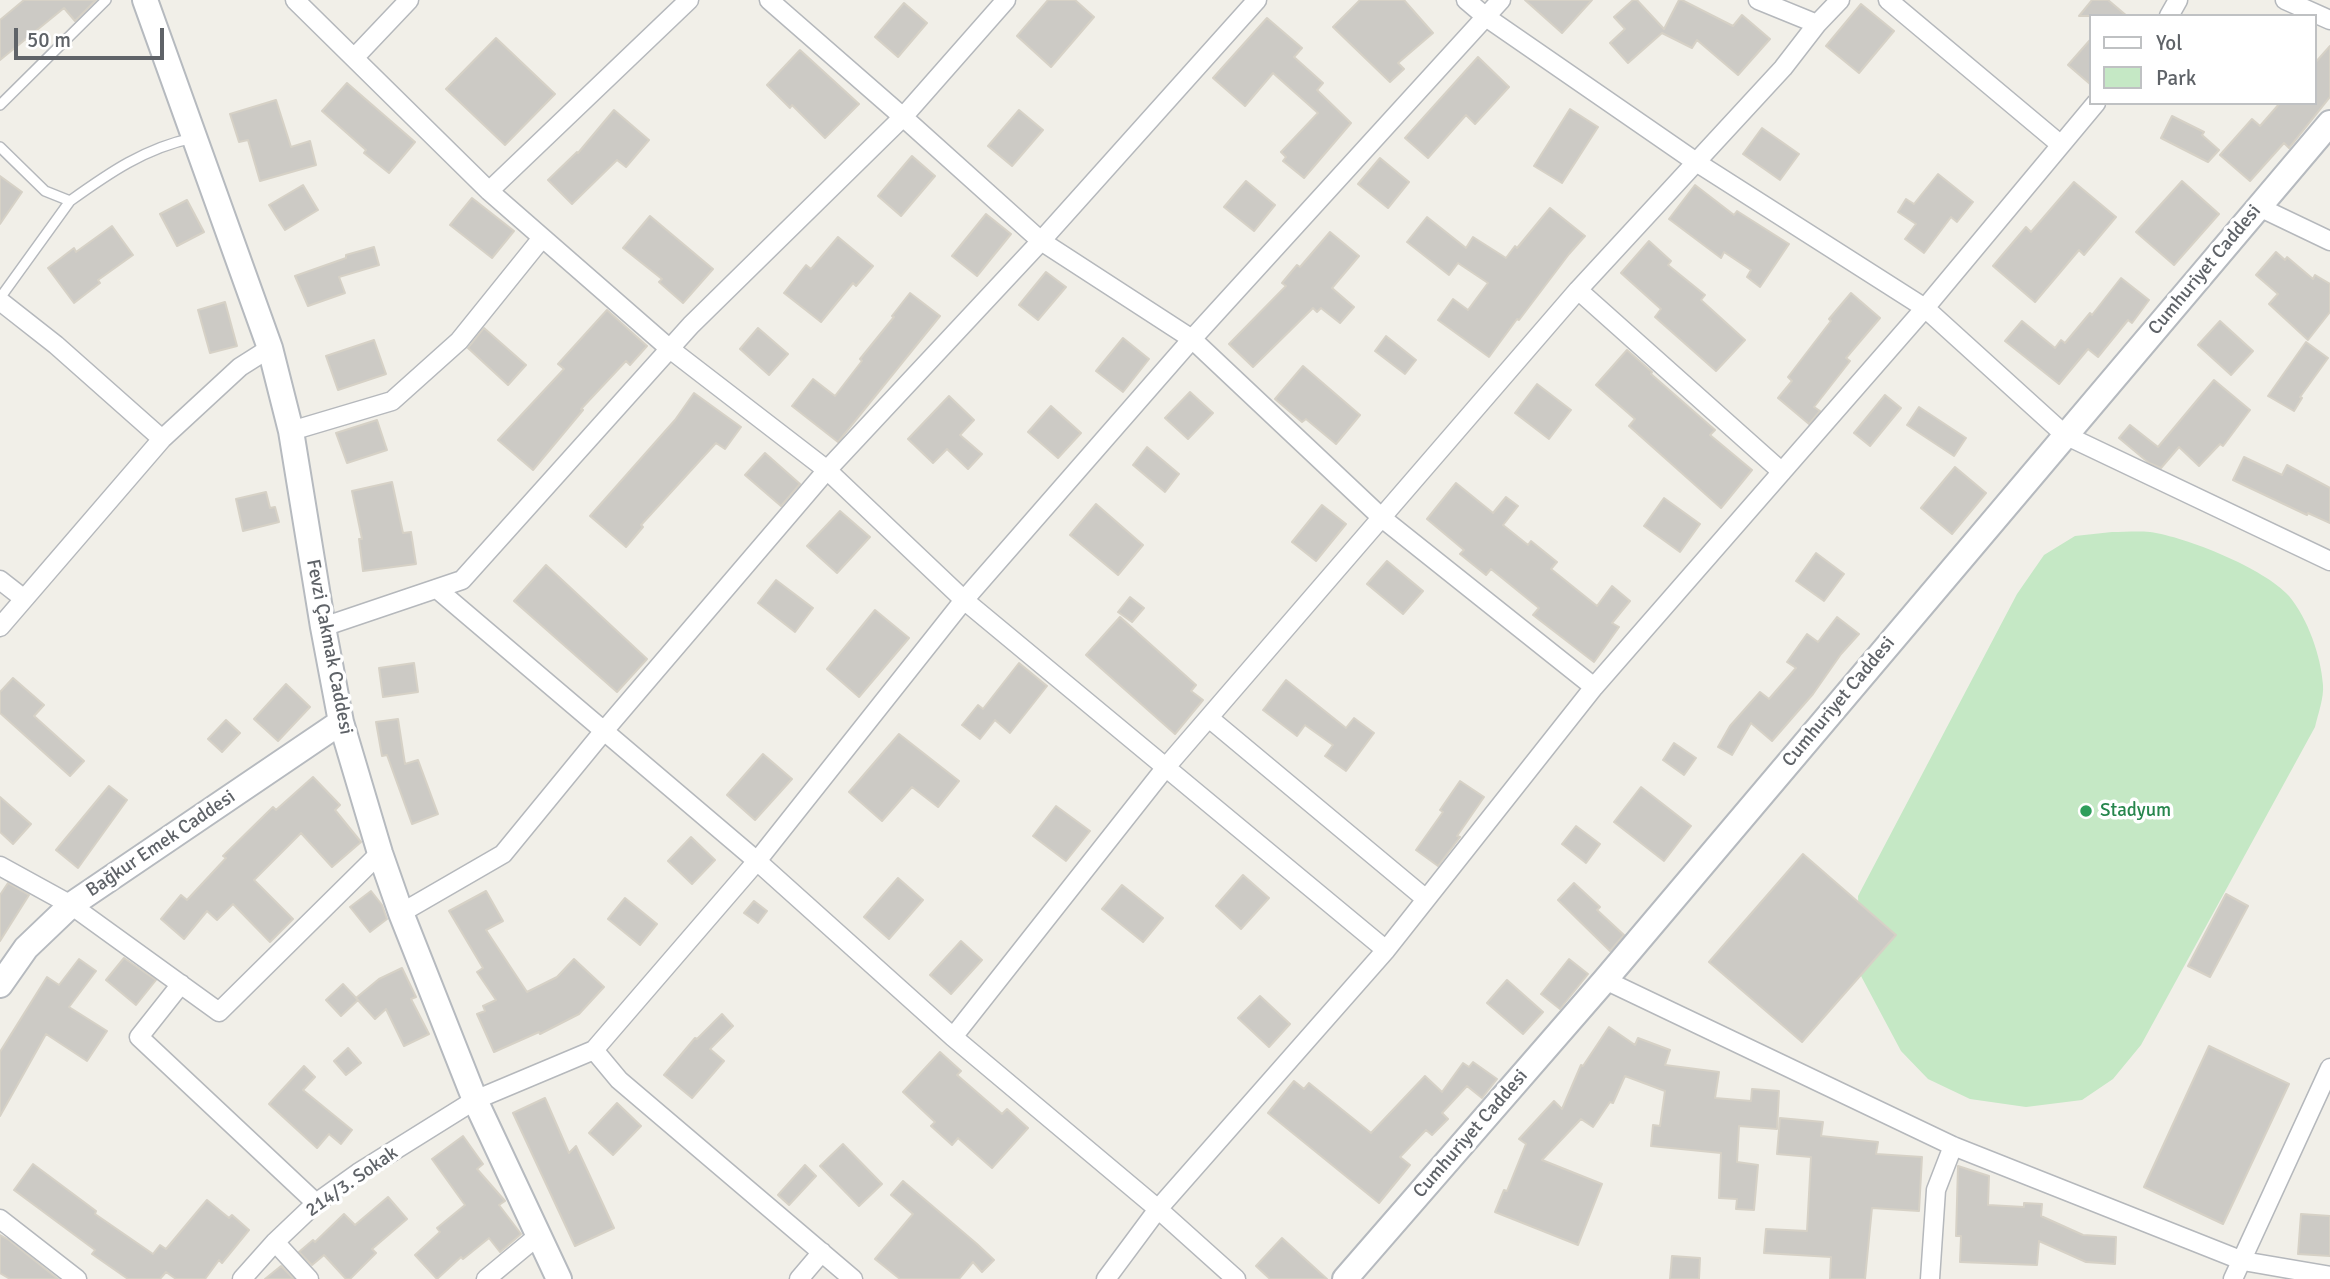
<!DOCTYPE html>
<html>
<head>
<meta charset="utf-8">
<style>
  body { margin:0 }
  #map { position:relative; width:2330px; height:1279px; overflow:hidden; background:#f1efe8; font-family:Signika,sans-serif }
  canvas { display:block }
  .legend { position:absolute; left:2089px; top:14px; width:228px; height:91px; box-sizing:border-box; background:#fff; border:2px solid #bfc1c3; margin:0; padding:9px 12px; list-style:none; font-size:21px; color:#5f6368 }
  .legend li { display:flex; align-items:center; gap:14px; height:35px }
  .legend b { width:35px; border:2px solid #bfc1c3 }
  .scale { position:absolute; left:14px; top:28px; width:150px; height:32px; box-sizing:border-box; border:4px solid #5f6368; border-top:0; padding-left:9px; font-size:21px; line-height:24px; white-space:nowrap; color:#5f6368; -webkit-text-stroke:5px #fff; paint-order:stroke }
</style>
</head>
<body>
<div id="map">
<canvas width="2330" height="1279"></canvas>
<ul class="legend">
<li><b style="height:9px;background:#fff"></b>Yol</li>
<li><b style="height:19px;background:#c5e8c5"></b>Park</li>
</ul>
<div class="scale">50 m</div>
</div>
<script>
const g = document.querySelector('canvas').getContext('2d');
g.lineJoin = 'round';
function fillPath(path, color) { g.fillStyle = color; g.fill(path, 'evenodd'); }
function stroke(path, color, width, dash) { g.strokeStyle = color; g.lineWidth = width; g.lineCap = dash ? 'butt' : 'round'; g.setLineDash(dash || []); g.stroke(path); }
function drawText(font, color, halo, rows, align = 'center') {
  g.font = font + ' Signika,sans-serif'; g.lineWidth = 7; g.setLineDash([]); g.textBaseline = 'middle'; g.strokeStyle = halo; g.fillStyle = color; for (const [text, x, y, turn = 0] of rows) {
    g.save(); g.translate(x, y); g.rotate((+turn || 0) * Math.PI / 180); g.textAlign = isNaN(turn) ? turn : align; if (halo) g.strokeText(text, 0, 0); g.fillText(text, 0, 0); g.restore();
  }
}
const green = new Path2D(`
  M 2112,532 C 2124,532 2138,531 2150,532 C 2186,537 2264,568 2289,596 C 2308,619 2321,656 2323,685 C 2324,698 2318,714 2315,727 L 2141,1045 L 2113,1079 L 2082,1100 L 2026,1107 L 1970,1099 L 1928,1079 L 1901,1051 L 1861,976 L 1858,896 L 2017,594 L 2044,555 L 2075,536 Z`);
const building = new Path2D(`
  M 24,0 L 96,0 L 75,21 L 64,8 L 0,60 L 0,20 Z
  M 1048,0 L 1075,0 L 1094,17 L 1051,67 L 1017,36 Z
  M 1360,0 L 1404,0 L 1433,33 L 1398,63 L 1404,69 L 1390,82 L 1333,27 Z
  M 1525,0 L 1592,0 L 1562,33 Z
  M 1633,0 L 1637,0 L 1664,29 L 1679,0 L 1682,0 L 1733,26 L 1742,15 L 1770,39 L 1738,75 L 1697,40 L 1692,48 L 1662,33 L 1628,63 L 1610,43 L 1625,29 L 1614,17 Z
  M 2092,0 L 2108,0 L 2127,16 L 2079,16 Z
  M 904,3 L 927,23 L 898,57 L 875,37 Z
  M 1861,4 L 1894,31 L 1859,73 L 1826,46 Z
  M 1267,18 L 1302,48 L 1294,57 L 1323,83 L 1317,90 L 1351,123 L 1304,178 L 1283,161 L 1286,157 L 1281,152 L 1318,113 L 1273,73 L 1245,106 L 1213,78 Z
  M 496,38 L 555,94 L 505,145 L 446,89 Z
  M 2090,40 L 2090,84 L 2068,65 Z
  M 2330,46 L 2330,97 L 2289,148 L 2284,143 L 2250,181 L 2220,155 L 2252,119 L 2260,126 L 2280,103 L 2314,103 L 2314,64 Z
  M 800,50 L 859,104 L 825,138 L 792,105 L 790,108 L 767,85 Z
  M 1478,57 L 1509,87 L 1475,124 L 1466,115 L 1428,158 L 1405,138 Z
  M 347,83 L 415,142 L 389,173 L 364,153 L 366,150 L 322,111 Z
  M 276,100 L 291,147 L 310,141 L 316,165 L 260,181 L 248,140 L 239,142 L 230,114 Z
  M 1570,109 L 1598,127 L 1562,183 L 1534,166 Z
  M 614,110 L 649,140 L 626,167 L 617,160 L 572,204 L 548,180 L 577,152 L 578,153 Z
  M 1019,110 L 1043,130 L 1012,166 L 988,146 Z
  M 2172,116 L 2204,132 L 2202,135 L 2219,150 L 2208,162 L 2161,138 Z
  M 1762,128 L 1799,154 L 1780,180 L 1743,154 Z
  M 912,156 L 935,176 L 901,216 L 878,196 Z
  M 1380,158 L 1409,182 L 1388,208 L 1358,184 Z
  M 1938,174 L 1973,202 L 1957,222 L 1951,217 L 1924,253 L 1905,239 L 1916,224 L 1898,212 L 1906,199 L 1914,204 Z
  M 0,176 L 22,192 L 0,224 Z
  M 1246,181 L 1275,205 L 1254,231 L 1224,207 Z
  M 2182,181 L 2219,214 L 2174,265 L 2136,232 Z
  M 2074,182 L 2116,217 L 2084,255 L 2079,250 L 2035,302 L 1993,266 L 2026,227 L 2031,232 Z
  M 303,185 L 318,210 L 285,230 L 269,205 Z
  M 1695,185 L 1734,215 L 1737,211 L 1789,244 L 1760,287 L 1747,277 L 1751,270 L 1724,252 L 1721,258 L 1669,219 Z
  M 472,198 L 514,231 L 492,258 L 450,225 Z
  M 187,200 L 204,232 L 177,246 L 160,214 Z
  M 1550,208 L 1585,236 L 1569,254 L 1519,320 L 1517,319 L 1489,357 L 1438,320 L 1453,299 L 1468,310 L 1488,283 L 1458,263 L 1449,275 L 1407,242 L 1427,217 L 1466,248 L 1473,237 L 1506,258 L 1515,246 L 1517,248 Z
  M 986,214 L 1011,234 L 977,276 L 952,256 Z
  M 650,216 L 713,269 L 683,303 L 659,282 L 662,279 L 623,248 Z
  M 112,226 L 133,255 L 98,280 L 100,283 L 74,303 L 48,268 L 74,248 L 76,252 Z
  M 1330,232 L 1359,256 L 1332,288 L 1354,307 L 1340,323 L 1321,308 L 1317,312 L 1313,308 L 1253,367 L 1229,344 L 1286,286 L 1282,283 L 1297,265 L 1300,267 Z
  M 838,237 L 873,266 L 856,286 L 853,283 L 821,322 L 784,293 L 806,265 L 811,269 Z
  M 1649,241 L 1671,261 L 1668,265 L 1705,295 L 1701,300 L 1745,340 L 1716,371 L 1655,317 L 1661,309 L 1621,273 Z
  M 374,247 L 379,265 L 339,277 L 345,293 L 308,306 L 295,276 L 346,258 L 346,255 Z
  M 2276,252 L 2285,260 L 2287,257 L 2313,279 L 2315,275 L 2330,284 L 2330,312 L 2308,340 L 2269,304 L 2278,294 L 2256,275 Z
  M 1046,272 L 1066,287 L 1038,320 L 1019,305 Z
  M 2121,278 L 2149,300 L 2132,323 L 2128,320 L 2098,357 L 2088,349 L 2059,384 L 2005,341 L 2022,321 L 2055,348 L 2061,340 L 2065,343 L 2090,313 L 2092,315 Z
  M 910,293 L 940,316 L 838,442 L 792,406 L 813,379 L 835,396 L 862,361 L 860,359 L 894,317 L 892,316 Z
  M 1851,293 L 1880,318 L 1846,358 L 1850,361 L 1814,407 L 1820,411 L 1809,424 L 1778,398 L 1792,381 L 1788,377 L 1831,321 L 1829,319 Z
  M 225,302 L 237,346 L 210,353 L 198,310 Z
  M 607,310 L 647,346 L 630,365 L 626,361 L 581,409 L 583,410 L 533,470 L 498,440 L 564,369 L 558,364 Z
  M 2220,321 L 2253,351 L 2231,375 L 2198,345 Z
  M 484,328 L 526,365 L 508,385 L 468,348 Z
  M 758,328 L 788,354 L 769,375 L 740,349 Z
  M 1386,336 L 1416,360 L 1405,374 L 1375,351 Z
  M 1123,338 L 1149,359 L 1123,392 L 1096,371 Z
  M 374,340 L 386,374 L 338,390 L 326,356 Z
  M 2306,342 L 2328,358 L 2300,397 L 2302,398 L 2294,411 L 2268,396 Z
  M 1627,350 L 1652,372 L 1651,374 L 1715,430 L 1710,435 L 1752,470 L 1721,508 L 1629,426 L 1635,419 L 1596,385 Z
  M 1303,366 L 1360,415 L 1336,444 L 1306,419 L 1302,422 L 1275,399 Z
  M 2214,380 L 2250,410 L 2223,446 L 2220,444 L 2199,466 L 2179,447 L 2161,468 L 2149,463 L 2119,438 L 2130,425 L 2158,447 Z
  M 1537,384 L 1571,410 L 1549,439 L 1515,413 Z
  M 1190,392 L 1213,413 L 1188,439 L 1165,418 Z
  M 694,393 L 741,427 L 725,449 L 716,443 L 641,525 L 643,527 L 626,547 L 590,516 L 675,420 Z
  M 1885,395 L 1901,408 L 1870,446 L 1854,433 Z
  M 949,396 L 974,420 L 960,435 L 982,454 L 968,469 L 947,449 L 933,463 L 908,439 Z
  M 1051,406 L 1081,433 L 1058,458 L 1028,432 Z
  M 1919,407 L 1966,438 L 1954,456 L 1907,425 Z
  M 377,420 L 387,450 L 347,463 L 336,433 Z
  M 1147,447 L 1179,474 L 1165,492 L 1133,465 Z
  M 765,453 L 800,484 L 781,506 L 745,475 Z
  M 2244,457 L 2282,475 L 2287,465 L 2330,488 L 2330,523 L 2308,513 L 2307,515 L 2233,480 Z
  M 1955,467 L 1986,493 L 1952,534 L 1921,508 Z
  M 392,482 L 403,533 L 411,532 L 416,564 L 363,571 L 359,539 L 362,539 L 352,491 Z
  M 1456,483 L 1493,513 L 1506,497 L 1518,506 L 1503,525 L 1528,545 L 1531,541 L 1557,562 L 1551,569 L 1597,606 L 1612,586 L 1630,601 L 1612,623 L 1619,627 L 1594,662 L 1533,615 L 1539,608 L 1491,569 L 1486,575 L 1460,554 L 1464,550 L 1427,519 Z
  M 266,492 L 270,508 L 275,507 L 279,522 L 243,531 L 236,499 Z
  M 1664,498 L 1700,524 L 1680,552 L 1644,526 Z
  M 1096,504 L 1143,545 L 1118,575 L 1070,535 Z
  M 1322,505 L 1346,524 L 1316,561 L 1292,542 Z
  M 840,511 L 870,537 L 837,573 L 807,546 Z
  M 1816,553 L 1844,574 L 1824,601 L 1796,581 Z
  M 1387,561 L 1423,591 L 1403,614 L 1367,584 Z
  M 546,565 L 647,659 L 617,692 L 514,601 Z
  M 776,580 L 813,608 L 795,632 L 758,603 Z
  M 1130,597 L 1144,608 L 1132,622 L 1118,612 Z
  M 875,610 L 909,638 L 859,697 L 827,669 Z
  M 1120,617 L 1196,685 L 1191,691 L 1203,700 L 1175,734 L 1086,655 Z
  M 1837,617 L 1859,634 L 1841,654 L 1813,694 L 1772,741 L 1751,723 L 1732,755 L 1718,747 L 1730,726 L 1760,692 L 1769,699 L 1796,668 L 1787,662 L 1807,634 L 1818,642 Z
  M 414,663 L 418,692 L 383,697 L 379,668 Z
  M 1019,663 L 1047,686 L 1010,733 L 995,720 L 980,739 L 962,725 L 978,705 L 983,709 Z
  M 13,678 L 44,705 L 34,716 L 84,761 L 70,776 L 0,713 L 0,692 Z
  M 1286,680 L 1346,728 L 1354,718 L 1374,733 L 1346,771 L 1325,756 L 1333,745 L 1305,725 L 1297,736 L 1263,710 Z
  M 286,684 L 310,707 L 278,741 L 254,719 Z
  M 398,719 L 405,764 L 418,760 L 438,814 L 412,824 L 387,755 L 382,756 L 376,722 Z
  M 226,720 L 240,733 L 222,752 L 208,739 Z
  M 899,734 L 959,781 L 938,807 L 912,787 L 882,821 L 849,792 Z
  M 1674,743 L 1696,758 L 1684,775 L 1663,760 Z
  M 763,754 L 792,779 L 755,820 L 727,795 Z
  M 313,777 L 340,805 L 335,810 L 361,842 L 332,867 L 301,833 L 254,880 L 293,919 L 270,942 L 233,904 L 217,920 L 207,911 L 184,939 L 161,919 L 181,895 L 187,900 L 226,858 L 223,856 L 273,807 L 276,810 Z
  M 1460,781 L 1484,797 L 1457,836 L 1460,837 L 1438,866 L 1416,850 L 1443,812 L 1440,810 Z
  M 109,786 L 127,800 L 78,868 L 56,850 Z
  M 1641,787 L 1691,826 L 1664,861 L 1614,822 Z
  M 0,797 L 31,824 L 13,844 L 0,832 Z
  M 1056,806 L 1090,831 L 1066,861 L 1033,836 Z
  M 1576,826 L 1600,844 L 1586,863 L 1562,844 Z
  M 691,837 L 715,860 L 692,884 L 668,861 Z
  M 1803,854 L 1896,935 L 1802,1042 L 1709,962 Z
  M 1243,875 L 1269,898 L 1241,929 L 1216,906 Z
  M 898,878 L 923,900 L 889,939 L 864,917 Z
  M 8,883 L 29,895 L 0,941 L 0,895 Z
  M 1574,883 L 1600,907 L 1597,910 L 1624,935 L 1610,951 L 1558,900 Z
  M 1122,885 L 1163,918 L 1143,942 L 1102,909 Z
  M 371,891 L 382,905 L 387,919 L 370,932 L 350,907 Z
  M 486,891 L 503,921 L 486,930 L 527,992 L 557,977 L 574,959 L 604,987 L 579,1014 L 540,1034 L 539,1032 L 494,1052 L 477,1014 L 485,1011 L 483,1006 L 496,1000 L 477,972 L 483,968 L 449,911 Z
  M 2226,894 L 2248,906 L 2210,977 L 2188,966 Z
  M 625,898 L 657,924 L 640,945 L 608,919 Z
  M 754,901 L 767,911 L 758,923 L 744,913 Z
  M 961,941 L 982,960 L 951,994 L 930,975 Z
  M 124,958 L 156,980 L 136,1005 L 106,980 Z
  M 79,959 L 96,971 L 69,1007 L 107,1031 L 87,1061 L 46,1034 L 0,1116 L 0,1052 L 47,977 L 59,985 Z
  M 1569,959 L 1588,974 L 1560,1009 L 1541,994 Z
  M 402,968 L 416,997 L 411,999 L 429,1034 L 404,1046 L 386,1009 L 375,1019 L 356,998 L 379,979 Z
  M 1507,980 L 1543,1012 L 1523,1034 L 1487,1003 Z
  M 343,984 L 358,1000 L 341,1016 L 326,1000 Z
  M 1260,996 L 1290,1024 L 1269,1047 L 1238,1018 Z
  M 722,1014 L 733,1026 L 710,1049 L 724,1061 L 692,1098 L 664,1075 L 695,1038 L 697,1039 Z
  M 1609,1027 L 1635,1045 L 1638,1038 L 1670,1050 L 1665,1065 L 1719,1072 L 1715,1098 L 1751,1101 L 1752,1089 L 1779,1091 L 1777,1129 L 1739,1126 L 1737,1162 L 1758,1165 L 1754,1210 L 1736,1209 L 1737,1199 L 1719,1198 L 1721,1153 L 1651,1146 L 1653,1125 L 1660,1126 L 1665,1091 L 1625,1076 L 1613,1103 L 1610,1102 L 1593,1127 L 1581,1119 L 1542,1160 L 1602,1184 L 1578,1245 L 1495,1212 L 1504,1190 L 1507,1191 L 1526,1144 L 1519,1139 L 1554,1101 L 1562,1109 L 1581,1065 L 1583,1066 Z
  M 2209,1046 L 2289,1084 L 2223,1224 L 2144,1187 Z
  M 348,1048 L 361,1063 L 346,1075 L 334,1061 Z
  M 940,1052 L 961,1071 L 957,1075 L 1002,1114 L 1007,1109 L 1028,1128 L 992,1168 L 958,1138 L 952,1145 L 931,1126 L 935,1122 L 903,1092 Z
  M 1473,1062 L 1497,1079 L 1482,1098 L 1467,1086 L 1442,1113 L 1448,1119 L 1432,1135 L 1426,1130 L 1400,1157 L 1410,1165 L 1379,1203 L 1268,1113 L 1294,1081 L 1304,1089 L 1309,1083 L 1371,1133 L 1425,1076 L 1442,1092 L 1463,1063 L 1469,1067 Z
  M 304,1066 L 315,1077 L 303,1090 L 352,1130 L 341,1144 L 329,1134 L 317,1148 L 269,1104 Z
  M 545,1098 L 569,1153 L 576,1146 L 614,1228 L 575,1246 L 513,1113 Z
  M 617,1103 L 641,1126 L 613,1155 L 589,1133 Z
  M 1780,1118 L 1823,1122 L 1821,1136 L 1878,1142 L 1876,1154 L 1922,1157 L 1919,1211 L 1872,1208 L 1865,1279 L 1830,1279 L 1831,1257 L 1764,1253 L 1766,1229 L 1807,1231 L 1811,1157 L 1777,1154 Z
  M 463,1136 L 483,1164 L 477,1169 L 505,1201 L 499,1205 L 521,1234 L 500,1252 L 489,1238 L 463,1259 L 461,1257 L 437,1279 L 415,1255 L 440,1232 L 437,1228 L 465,1205 L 432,1159 Z
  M 843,1144 L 882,1184 L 859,1206 L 820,1166 Z
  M 33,1164 L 96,1211 L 95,1214 L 153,1254 L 160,1245 L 166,1249 L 207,1200 L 229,1218 L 232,1215 L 249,1230 L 222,1263 L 219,1260 L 205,1279 L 176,1279 L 166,1272 L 160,1279 L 128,1279 L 92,1254 L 95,1250 L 14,1190 Z
  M 805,1165 L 816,1176 L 789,1205 L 778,1195 Z
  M 1958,1166 L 1989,1176 L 1988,1205 L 2024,1207 L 2024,1203 L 2042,1204 L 2041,1216 L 2083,1235 L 2116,1237 L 2115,1264 L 2086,1262 L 2039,1241 L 2037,1265 L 1960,1262 L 1961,1236 L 1956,1236 Z
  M 903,1181 L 977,1244 L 994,1260 L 982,1272 L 973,1262 L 959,1279 L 900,1279 L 875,1259 L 913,1214 L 891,1195 Z
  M 388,1197 L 407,1219 L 372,1249 L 376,1253 L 350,1279 L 346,1279 L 324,1255 L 312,1265 L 299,1252 L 313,1240 L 315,1242 L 344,1214 L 355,1225 Z
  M 2301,1214 L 2330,1216 L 2330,1256 L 2298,1254 Z
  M 0,1235 L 9,1240 L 58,1279 L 10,1279 L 0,1273 Z
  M 1282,1238 L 1327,1279 L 1270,1279 L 1256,1266 Z
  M 1672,1256 L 1700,1258 L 1699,1279 L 1670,1279 Z
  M 281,1266 L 294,1279 L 265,1279 Z`);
const lane = new Path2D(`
  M 0,105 L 106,0
  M 0,147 L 45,191 L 70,201 C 109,173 145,148 193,138
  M 0,298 L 70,201`);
const street = new Path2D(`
  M 295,0 L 489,191 L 670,349 L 827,470 L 964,600 L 1386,950
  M 769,0 L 903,117 L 1041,241 L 1192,339 L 1382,518 L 1594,687
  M 1466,0 L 1486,17 L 1696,162 L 1925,308 L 2065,435 L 2330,561
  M 1758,0 L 1817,24
  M 1888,0 L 2061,145
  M 2285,0 L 2330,20
  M 2169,16 L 2178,0
  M 354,58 L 409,0
  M 489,191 L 689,0
  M 2259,207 L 2330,241
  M 1578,290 L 1782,472
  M 0,301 L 56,345 L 162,439
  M 291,431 L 392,401 L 459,341 L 542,238
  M 0,580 L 23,598
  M 437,589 L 757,861 L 953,1037 L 1158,1209 L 1236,1279
  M 0,627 L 162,439 L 240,367 L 270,348
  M 323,627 L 462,580 L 691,325 L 903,117 L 1006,0
  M 1209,718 L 1426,899
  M 0,866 L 71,905 L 219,1012 L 380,853
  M 401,913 L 503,854 L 603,732 L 827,470 L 1041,241 L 1257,0
  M 1605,980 L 1953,1146 L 2243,1261 L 2330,1276
  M 181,984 L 139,1037 L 316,1203
  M 953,1037 L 1166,767 L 1578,290 L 1783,68 L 1817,24 L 1840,0
  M 594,1050 L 619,1080 L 853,1279
  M 0,1219 L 77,1279
  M 275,1242 L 309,1279
  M 242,1279 L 275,1242 L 316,1203 L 358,1173 L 475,1100 L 594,1050 L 757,861 L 964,600 L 1192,339 L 1501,0
  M 486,1279 L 539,1235
  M 799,1279 L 822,1252
  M 1106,1279 L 1158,1209 L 1386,950 L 1594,687 L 1925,308 L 2096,103
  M 1930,1279 L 1936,1190 L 1953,1146
  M 2233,1279 L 2330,1068`);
const secondary = new Path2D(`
  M 145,0 L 270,348 L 291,431 L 323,627 L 341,722 L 380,853 L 401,913 L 475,1100 L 559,1279
  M 0,985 L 26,948 L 71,905 L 341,722
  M 1345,1279 L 1605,980 L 2330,123`);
const markers = [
  [2086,811,7,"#2e9e5b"]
];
const streetNames = [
  ["Cumhuriyet Caddesi",2205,270,-50],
  ["Fevzi Çakmak Caddesi",329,647,79],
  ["Cumhuriyet Caddesi",1839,702,-50],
  ["Bağkur Emek Caddesi",161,844,-34],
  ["Cumhuriyet Caddesi",1471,1134,-49],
  ["214/3. Sokak",352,1182,-35]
];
const leisureNames = [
  ["Stadyum",2100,811]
];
fillPath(green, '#c5e8c5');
fillPath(building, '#cccac5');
stroke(building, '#d6d1c6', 2);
stroke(lane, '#b5b8bc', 12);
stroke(street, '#b5b8bc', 21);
stroke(secondary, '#b6babf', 28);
stroke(lane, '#fff', 9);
stroke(street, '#fff', 18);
stroke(secondary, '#fff', 24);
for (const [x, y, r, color] of markers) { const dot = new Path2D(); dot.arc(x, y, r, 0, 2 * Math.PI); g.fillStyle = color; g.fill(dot); stroke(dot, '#fff', 2.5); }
drawText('19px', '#5f6368', '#fff', streetNames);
drawText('19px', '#27864d', '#fff', leisureNames, 'left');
</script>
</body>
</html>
